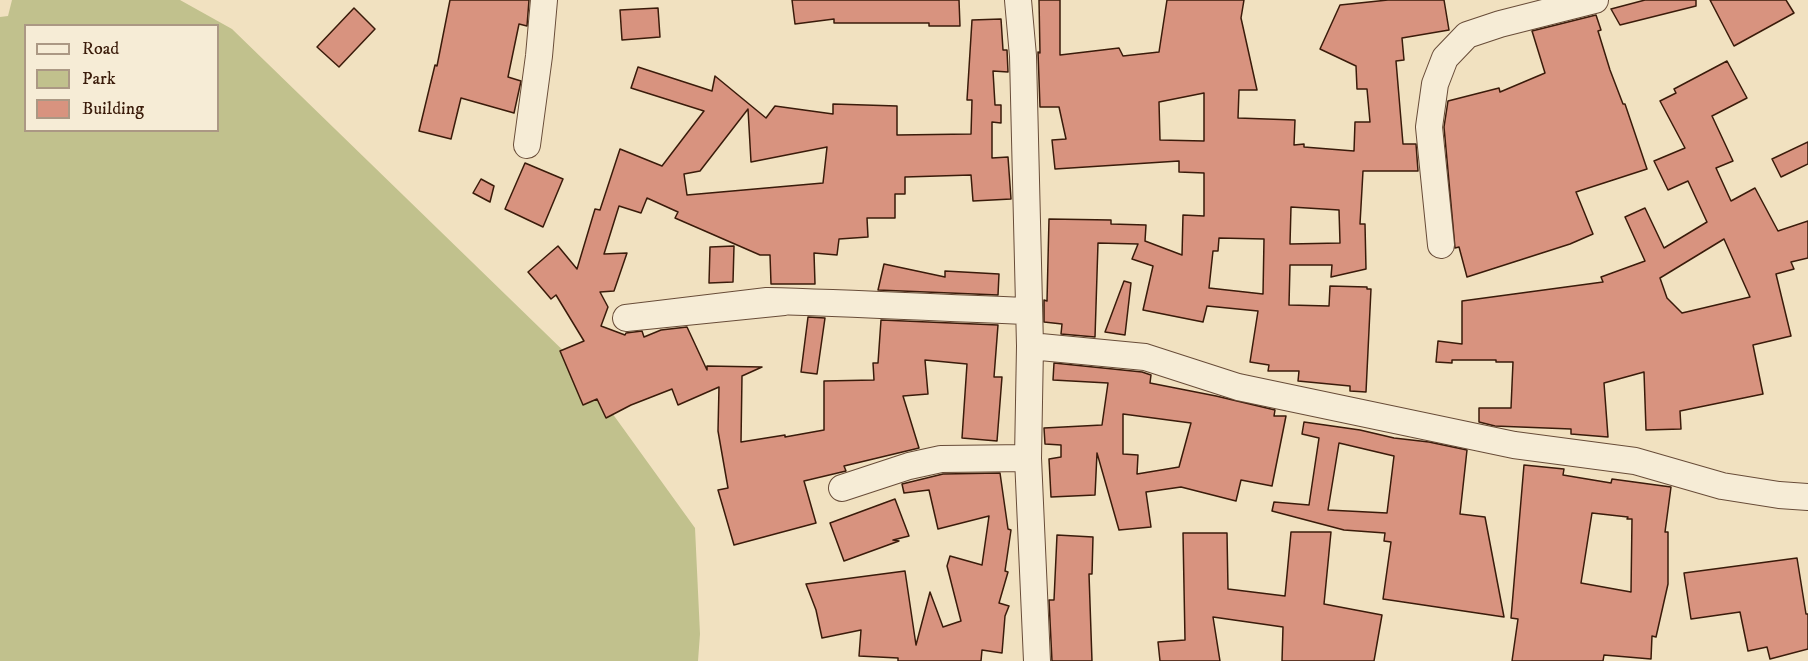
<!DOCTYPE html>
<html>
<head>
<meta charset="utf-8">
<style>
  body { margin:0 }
  #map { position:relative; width:1808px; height:661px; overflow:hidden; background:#f1e1c0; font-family:"IM FELL DW Pica",serif }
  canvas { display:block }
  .legend { position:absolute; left:24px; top:24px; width:195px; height:108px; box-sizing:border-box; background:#f6ecd6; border:2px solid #ab9884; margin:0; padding:8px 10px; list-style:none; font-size:18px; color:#3a1b0a }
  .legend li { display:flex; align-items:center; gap:12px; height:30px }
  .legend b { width:30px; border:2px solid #ab9884 }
</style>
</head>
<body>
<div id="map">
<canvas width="1808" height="661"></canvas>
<ul class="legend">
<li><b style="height:8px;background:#f6ecd6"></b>Road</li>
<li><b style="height:16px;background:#c1c18d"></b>Park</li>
<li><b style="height:16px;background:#d8937f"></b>Building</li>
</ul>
</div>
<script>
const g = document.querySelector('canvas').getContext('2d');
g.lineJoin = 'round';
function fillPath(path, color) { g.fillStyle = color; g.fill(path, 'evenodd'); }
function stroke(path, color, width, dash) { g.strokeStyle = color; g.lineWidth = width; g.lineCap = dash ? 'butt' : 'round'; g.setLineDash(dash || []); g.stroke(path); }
const green = new Path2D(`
  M 12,0 L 180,0 L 232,29 L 576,363 L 695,528 L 700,634 L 698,661 L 0,661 L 0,17 L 8,16 ZM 26,26 L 218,26 L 218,130 L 26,130 Z`);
const building = new Path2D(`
  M 450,0 L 529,0 L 527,26 L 519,24 L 508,77 L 521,81 L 514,113 L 461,98 L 451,139 L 419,131 L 435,65 L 437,66 Z
  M 792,0 L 959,0 L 960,26 L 929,26 L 929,23 L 834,23 L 834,19 L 795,24 Z
  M 1039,0 L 1060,0 L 1060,55 L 1119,48 L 1123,56 L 1159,52 L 1167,0 L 1244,0 L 1241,18 L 1257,90 L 1239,90 L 1238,118 L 1295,120 L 1294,145 L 1304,144 L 1304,147 L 1354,151 L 1355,122 L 1370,122 L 1367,89 L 1357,89 L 1356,66 L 1320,49 L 1340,5 L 1388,0 L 1444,0 L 1449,30 L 1402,38 L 1404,60 L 1396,61 L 1403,144 L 1416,144 L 1418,171 L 1363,171 L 1360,224 L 1365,224 L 1366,269 L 1331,277 L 1332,265 L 1290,265 L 1289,305 L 1329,306 L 1330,286 L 1367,287 L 1367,289 L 1371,289 L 1366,392 L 1350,391 L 1350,386 L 1298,381 L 1299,371 L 1268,371 L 1269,365 L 1250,362 L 1258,311 L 1207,306 L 1203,322 L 1143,310 L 1153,266 L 1132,259 L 1138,244 L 1098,243 L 1095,337 L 1061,334 L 1062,324 L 1044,322 L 1044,300 L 1047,301 L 1049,219 L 1111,220 L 1111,224 L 1146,225 L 1145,241 L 1182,255 L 1183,215 L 1204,216 L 1204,173 L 1179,172 L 1179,161 L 1055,169 L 1052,140 L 1066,139 L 1059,107 L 1040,107 L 1038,52 L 1040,53 ZM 1204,93 L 1204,141 L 1160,140 L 1159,102 ZM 1291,207 L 1339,210 L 1340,243 L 1290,244 ZM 1219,238 L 1264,239 L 1263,294 L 1209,288 L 1213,251 L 1218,251 Z
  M 1645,0 L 1696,0 L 1696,6 L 1620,25 L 1611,9 Z
  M 1710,0 L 1786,0 L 1794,13 L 1734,46 Z
  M 354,8 L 375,29 L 339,67 L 317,47 Z
  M 658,8 L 660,37 L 622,40 L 620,10 Z
  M 1596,15 L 1601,30 L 1598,31 L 1610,70 L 1623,104 L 1625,104 L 1647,169 L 1576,192 L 1593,234 L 1570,244 L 1467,277 L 1459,247 L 1455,248 L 1444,127 L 1448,101 L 1499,88 L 1500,92 L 1545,73 L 1532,31 Z
  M 1001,19 L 1003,50 L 1007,50 L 1008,72 L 993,71 L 995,105 L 1001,105 L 1001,123 L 992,122 L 992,158 L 1008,157 L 1011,199 L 973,201 L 971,175 L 905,177 L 905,194 L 895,194 L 895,218 L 867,218 L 868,237 L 839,239 L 837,255 L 814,253 L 815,284 L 771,284 L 770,255 L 760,255 L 675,218 L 678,212 L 647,198 L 641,213 L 619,206 L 604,254 L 627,253 L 614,291 L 600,292 L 608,307 L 601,326 L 625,335 L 626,333 L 642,331 L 644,337 L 661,330 L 687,327 L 707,370 L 707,366 L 762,367 L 742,376 L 741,442 L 785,435 L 785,437 L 824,430 L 824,381 L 874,380 L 873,363 L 878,363 L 881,320 L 998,325 L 994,377 L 1002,377 L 997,441 L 962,438 L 967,364 L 925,360 L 928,394 L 903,396 L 919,448 L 844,466 L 846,471 L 804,481 L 816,523 L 734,545 L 718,490 L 728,488 L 718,431 L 719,387 L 678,405 L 672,389 L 631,405 L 606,418 L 597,399 L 583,405 L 560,351 L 584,341 L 556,295 L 551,299 L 528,272 L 558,246 L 577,269 L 595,209 L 600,210 L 620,149 L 662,166 L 704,111 L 631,88 L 638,67 L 712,91 L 715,76 L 766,118 L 775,106 L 833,114 L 833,104 L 897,106 L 897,135 L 971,134 L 972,100 L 967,100 L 972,20 ZM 748,109 L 751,162 L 827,147 L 823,183 L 687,195 L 684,174 L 700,171 Z
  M 1727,61 L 1747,98 L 1712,116 L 1733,161 L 1716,168 L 1731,201 L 1755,188 L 1778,231 L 1808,221 L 1808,258 L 1791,262 L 1794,269 L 1776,274 L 1791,336 L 1753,345 L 1763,394 L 1680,411 L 1681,429 L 1646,430 L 1644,372 L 1604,383 L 1608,437 L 1571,434 L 1571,429 L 1495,426 L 1479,422 L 1479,408 L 1511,408 L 1513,362 L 1496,362 L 1496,360 L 1452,360 L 1452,363 L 1436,362 L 1438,341 L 1462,344 L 1462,301 L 1603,282 L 1601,277 L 1645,261 L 1625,217 L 1645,208 L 1664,248 L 1707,222 L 1688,181 L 1668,190 L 1654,161 L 1685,148 L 1660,101 L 1676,93 L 1674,89 ZM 1724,239 L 1750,297 L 1682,313 L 1667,298 L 1660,278 Z
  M 1808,142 L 1808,164 L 1781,177 L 1772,159 Z
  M 525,163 L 563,179 L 543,227 L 505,209 Z
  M 481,179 L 494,186 L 490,202 L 473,193 Z
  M 734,246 L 733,282 L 709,283 L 710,247 Z
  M 884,264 L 945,277 L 945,271 L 999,274 L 998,295 L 878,290 Z
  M 1124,281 L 1131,283 L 1125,335 L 1105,332 Z
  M 808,317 L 825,318 L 817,374 L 801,372 Z
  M 1054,363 L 1142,372 L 1151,375 L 1150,383 L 1216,396 L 1275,410 L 1274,416 L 1286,416 L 1272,486 L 1241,480 L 1236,501 L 1181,487 L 1146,492 L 1151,527 L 1119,530 L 1097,453 L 1095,495 L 1051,497 L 1049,459 L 1061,457 L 1061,445 L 1045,444 L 1044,428 L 1102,425 L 1108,383 L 1053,380 ZM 1123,414 L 1191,423 L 1179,467 L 1137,474 L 1138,455 L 1123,454 Z
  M 1304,422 L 1360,430 L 1394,438 L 1429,442 L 1467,450 L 1460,514 L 1485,517 L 1504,617 L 1383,599 L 1391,542 L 1384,541 L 1385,533 L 1344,530 L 1272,511 L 1274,502 L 1309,505 L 1319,438 L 1302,434 ZM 1339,443 L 1394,456 L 1387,513 L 1328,510 Z
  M 1524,465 L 1564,469 L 1563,475 L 1611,483 L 1612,479 L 1671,487 L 1665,532 L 1668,532 L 1668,584 L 1656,637 L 1652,636 L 1651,659 L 1604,655 L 1603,661 L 1512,661 L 1518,619 L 1511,618 ZM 1592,513 L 1628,517 L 1627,519 L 1632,519 L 1631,592 L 1581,583 Z
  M 1000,473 L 1008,529 L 1011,530 L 1005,571 L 1008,572 L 999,603 L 1009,606 L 1005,616 L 1002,653 L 982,650 L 981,661 L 898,661 L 898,658 L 859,656 L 861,630 L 822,638 L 816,610 L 806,584 L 905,571 L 916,645 L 930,592 L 943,627 L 961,621 L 947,566 L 950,556 L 982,565 L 989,516 L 938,529 L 929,490 L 904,493 L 902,484 L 943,474 Z
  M 895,499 L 909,536 L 893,540 L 899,541 L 844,561 L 830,523 Z
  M 1291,532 L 1331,532 L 1324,604 L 1382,615 L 1374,661 L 1282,661 L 1283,627 L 1213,617 L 1220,661 L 1160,661 L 1158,642 L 1185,640 L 1183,533 L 1227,533 L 1228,589 L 1285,596 Z
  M 1057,535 L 1093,537 L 1092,574 L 1089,574 L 1092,661 L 1052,661 L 1049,600 L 1054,600 Z
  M 1797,558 L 1806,614 L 1808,614 L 1808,649 L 1770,659 L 1767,647 L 1748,651 L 1740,612 L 1691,619 L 1684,573 Z`);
const minor = new Path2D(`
  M 1018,0 L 1023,56 L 1030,346 L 1028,458 L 1037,661
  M 527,145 L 539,56 L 544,0
  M 1441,245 L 1429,127 L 1435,84 L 1445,58 L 1467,35 L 1500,24 L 1595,0
  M 784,302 L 626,318 L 767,301 C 854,303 941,308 1028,311
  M 1030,346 L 1145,357 L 1238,387 L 1514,445 L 1635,461 L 1722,486 L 1779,495 L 1808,497
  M 842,488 L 909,466 L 941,459 L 1028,458`);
fillPath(green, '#c1c18d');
fillPath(building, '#d8937f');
stroke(building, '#3a1b0a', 1.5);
stroke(minor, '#684c38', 28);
stroke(minor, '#f6ecd6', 26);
</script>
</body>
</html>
